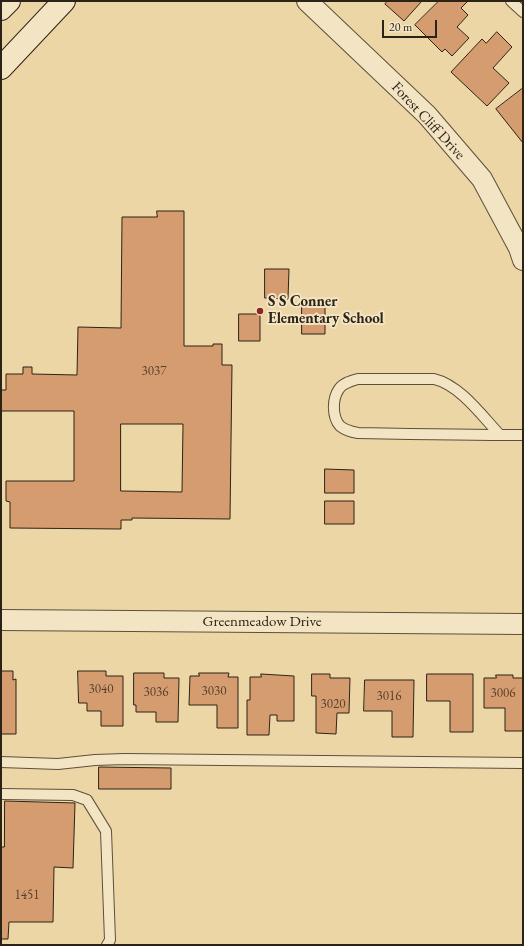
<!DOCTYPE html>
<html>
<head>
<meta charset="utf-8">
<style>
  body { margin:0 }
  #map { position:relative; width:524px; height:946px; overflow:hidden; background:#ecd6a5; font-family:"EB Garamond",serif }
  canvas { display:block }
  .frame { position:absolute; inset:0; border:2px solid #2c2317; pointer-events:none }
  .scale { position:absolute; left:382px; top:20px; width:55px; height:18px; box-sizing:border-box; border:2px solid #2c2317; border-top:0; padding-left:5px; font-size:12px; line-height:14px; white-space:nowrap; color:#2c2317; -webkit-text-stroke:3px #f3e4c4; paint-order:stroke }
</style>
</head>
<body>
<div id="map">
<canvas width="524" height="946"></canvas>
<div class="frame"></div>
<div class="scale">20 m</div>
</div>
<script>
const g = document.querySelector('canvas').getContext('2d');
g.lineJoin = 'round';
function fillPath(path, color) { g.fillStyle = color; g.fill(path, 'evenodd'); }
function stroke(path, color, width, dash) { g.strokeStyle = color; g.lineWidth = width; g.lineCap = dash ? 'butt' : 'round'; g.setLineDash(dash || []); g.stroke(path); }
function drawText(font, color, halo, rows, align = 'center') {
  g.font = font + ' "EB Garamond",serif'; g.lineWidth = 4; g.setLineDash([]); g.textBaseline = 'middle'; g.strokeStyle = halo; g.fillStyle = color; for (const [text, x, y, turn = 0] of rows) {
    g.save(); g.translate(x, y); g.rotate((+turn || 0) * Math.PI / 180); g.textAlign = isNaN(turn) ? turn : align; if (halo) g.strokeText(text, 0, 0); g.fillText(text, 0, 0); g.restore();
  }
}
const building = new Path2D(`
  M 388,1 L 422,1 L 404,21 L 385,4 Z
  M 439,1 L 468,1 L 461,8 L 468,15 L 457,27 L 469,38 L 452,56 L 445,49 L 442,52 L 415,25 Z
  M 497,32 L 512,47 L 493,68 L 509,83 L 487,106 L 451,72 L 482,39 L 486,43 Z
  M 522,89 L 523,90 L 523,143 L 496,109 Z
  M 157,211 L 184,211 L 184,346 L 213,346 L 213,344 L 222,344 L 222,365 L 232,365 L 230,519 L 132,518 L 132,520 L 121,520 L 121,529 L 10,528 L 10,502 L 6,501 L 6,481 L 74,481 L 74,411 L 1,411 L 1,390 L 6,390 L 6,374 L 23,374 L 23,367 L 32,367 L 32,374 L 77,375 L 78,327 L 121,328 L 122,217 L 157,217 ZM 121,424 L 183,424 L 182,492 L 121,491 Z
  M 265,269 L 289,269 L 288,299 L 265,298 Z
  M 302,304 L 325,304 L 325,334 L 302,334 Z
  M 239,314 L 260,314 L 260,341 L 239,341 Z
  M 325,469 L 354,470 L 354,493 L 325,493 Z
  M 325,501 L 354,501 L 354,524 L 325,524 Z
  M 1,671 L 13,671 L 13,680 L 16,679 L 16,734 L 1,734 Z
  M 78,671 L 106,671 L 106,676 L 123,676 L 123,726 L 101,726 L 101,711 L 87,711 L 87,703 L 79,703 Z
  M 134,673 L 164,673 L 164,678 L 179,678 L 178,722 L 156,722 L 156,712 L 136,712 L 136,705 L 134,705 Z
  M 199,673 L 229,673 L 228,677 L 238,677 L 238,728 L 217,728 L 217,705 L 189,705 L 190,676 L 199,676 Z
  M 261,674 L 294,676 L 294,721 L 277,721 L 277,715 L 270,715 L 269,735 L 247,735 L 247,700 L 250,700 L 250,677 L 261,677 Z
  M 312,674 L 330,674 L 330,678 L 350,678 L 349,713 L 337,713 L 336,734 L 316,733 L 316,696 L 312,696 Z
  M 427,674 L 473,674 L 473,732 L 450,732 L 450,701 L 427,701 Z
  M 496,675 L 513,675 L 513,678 L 523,678 L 523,731 L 505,731 L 505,708 L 484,708 L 484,678 L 496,678 Z
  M 365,680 L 414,680 L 413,737 L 392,737 L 392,711 L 364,711 Z
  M 99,767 L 171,768 L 171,789 L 99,789 Z
  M 5,801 L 75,803 L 73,868 L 54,867 L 53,922 L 9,922 L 8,939 L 1,939 L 1,847 L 4,847 Z`);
const service = new Path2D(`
  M 511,1 L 523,12
  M 500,435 C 482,416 460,385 434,379 L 358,379 C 351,381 343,383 339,389 C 332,399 332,417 340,426 C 345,430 352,432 358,433 C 413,434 468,435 523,435
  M 1,762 L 58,764 L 95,760 L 124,759 L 523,763
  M 1,794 L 73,795 L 87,800 L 106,831 L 110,940 L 107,945`);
const minor = new Path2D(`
  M 307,1 L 427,115 L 482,179 L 519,248 L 523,260
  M 1,620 L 523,624`);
const secondary = new Path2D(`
  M 1,9 L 9,1
  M 1,68 L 64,1`);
const markers = [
  [260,311,4,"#8f2418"]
];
const numberNames = [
  ["3037",154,371],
  ["3040",101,689],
  ["3030",214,691],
  ["3036",156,692],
  ["3006",503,693],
  ["3016",389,696],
  ["3020",333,704],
  ["1451",27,895]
];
const streetNames = [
  ["Forest Cliff Drive",428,121,47],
  ["Greenmeadow Drive",262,622]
];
const poiNames = [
  ["S S Conner",268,302],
  ["Elementary School",268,319]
];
fillPath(building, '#d59c70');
stroke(building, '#2c2317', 1);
stroke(service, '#5c503a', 12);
stroke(minor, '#5c503a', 22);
stroke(secondary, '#2c2317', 24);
stroke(service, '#f3e4c4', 10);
stroke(minor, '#f3e4c4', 20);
stroke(secondary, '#f3e4c4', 22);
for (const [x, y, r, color] of markers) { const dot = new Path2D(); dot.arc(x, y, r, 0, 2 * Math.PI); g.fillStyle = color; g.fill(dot); stroke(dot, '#f3e4c4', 1.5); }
drawText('13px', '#56412d', null, numberNames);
drawText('15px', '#2c2317', '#f3e4c4', streetNames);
drawText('bold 15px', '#2c2317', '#f3e4c4', poiNames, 'left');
</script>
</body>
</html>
